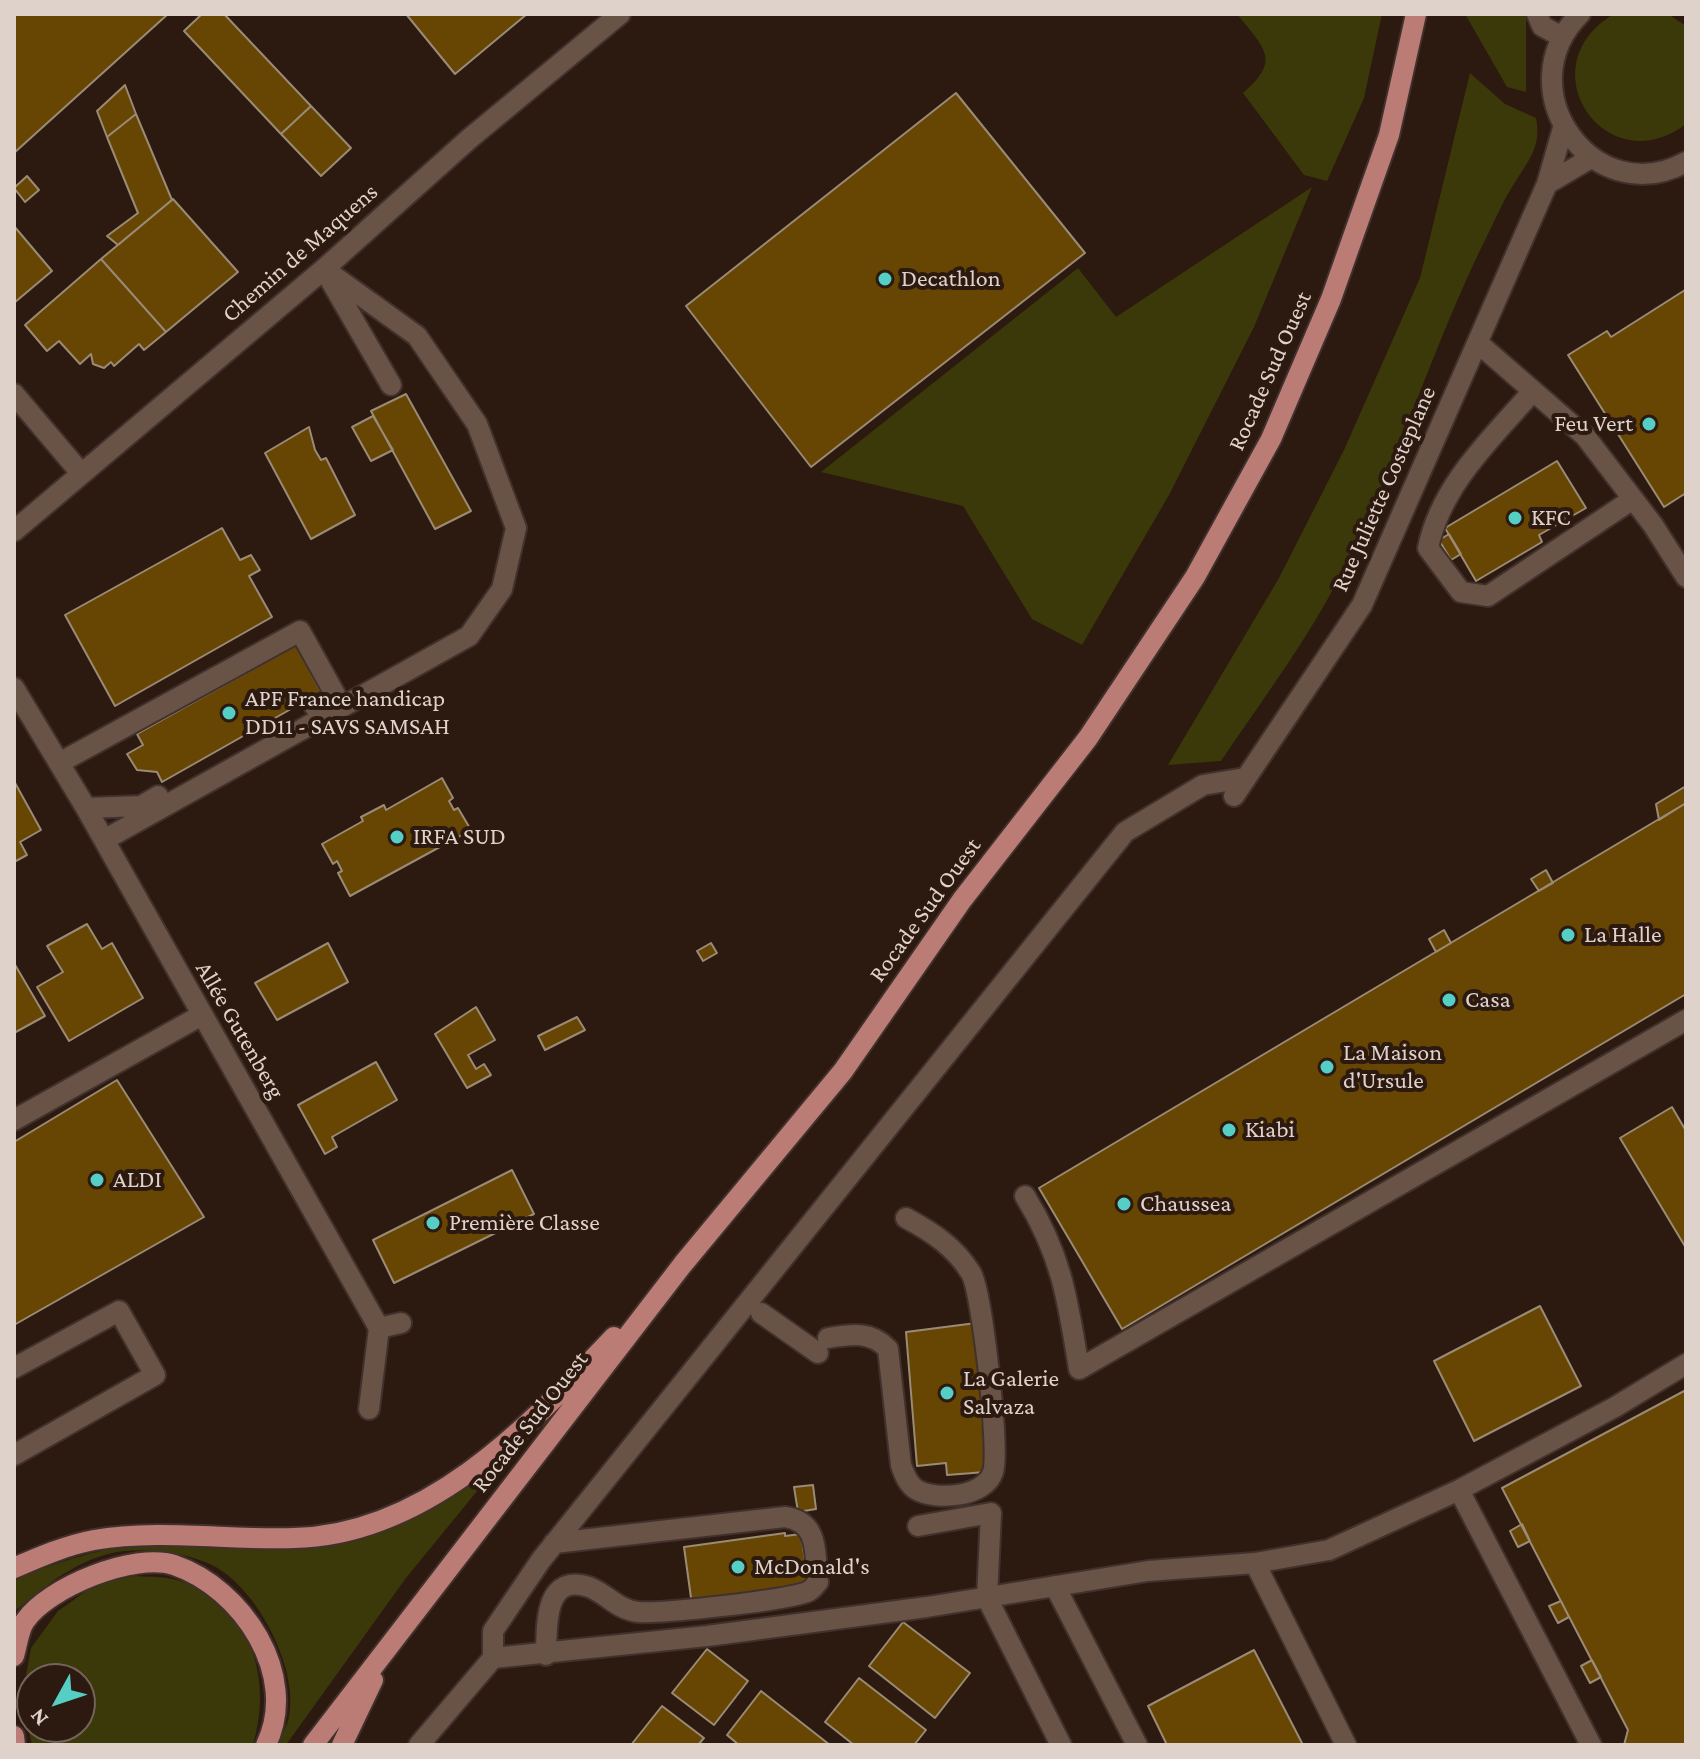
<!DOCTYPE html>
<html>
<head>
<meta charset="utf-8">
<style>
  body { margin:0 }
  #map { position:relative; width:1700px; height:1759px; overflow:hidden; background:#2c190f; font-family:"Crimson Pro",serif }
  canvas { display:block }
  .frame { position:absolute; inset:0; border:16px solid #dfd2cb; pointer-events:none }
  .north { position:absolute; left:16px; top:1663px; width:80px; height:80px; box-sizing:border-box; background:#2c190f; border:2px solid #74635a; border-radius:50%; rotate:230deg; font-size:22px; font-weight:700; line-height:32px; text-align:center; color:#dfd2cb }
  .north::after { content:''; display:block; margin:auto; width:28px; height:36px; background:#55cec5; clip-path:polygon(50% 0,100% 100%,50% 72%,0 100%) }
</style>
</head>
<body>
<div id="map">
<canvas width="1700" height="1759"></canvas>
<div class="frame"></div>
<div class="north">N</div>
</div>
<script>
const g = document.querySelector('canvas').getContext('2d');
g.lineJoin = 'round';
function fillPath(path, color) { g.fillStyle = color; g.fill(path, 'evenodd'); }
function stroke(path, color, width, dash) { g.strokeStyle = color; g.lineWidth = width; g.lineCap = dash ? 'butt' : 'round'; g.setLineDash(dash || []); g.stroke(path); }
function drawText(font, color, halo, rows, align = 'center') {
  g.font = font + ' "Crimson Pro",serif'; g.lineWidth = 8; g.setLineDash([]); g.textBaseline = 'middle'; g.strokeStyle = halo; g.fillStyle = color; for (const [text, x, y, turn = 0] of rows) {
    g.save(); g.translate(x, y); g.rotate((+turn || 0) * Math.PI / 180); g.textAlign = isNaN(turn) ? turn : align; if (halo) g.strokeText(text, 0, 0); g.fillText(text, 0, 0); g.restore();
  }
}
const green = new Path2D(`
  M 1237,14 L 1382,14 L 1364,98 L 1327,181 L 1304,175 L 1243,93 C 1282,60 1264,48 1237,14 Z
  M 1465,14 L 1526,14 L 1526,92 L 1507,87 Z
  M 1614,14 L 1668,14 L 1686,26 L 1686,124 C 1606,185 1525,66 1614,14 Z
  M 1470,73 L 1505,104 L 1536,118 C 1542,147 1528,161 1514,184 C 1504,199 1497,216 1489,232 C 1428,353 1392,486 1325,604 C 1294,658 1256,709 1221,761 L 1168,765 L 1279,578 L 1344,450 L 1420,278 Z
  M 1312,187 L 1254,327 L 1169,495 L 1082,645 L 1032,619 L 963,506 L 821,472 L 1078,268 L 1116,317 Z
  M 514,1446 L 406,1578 L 286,1745 L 277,1745 C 281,1736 287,1726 289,1717 C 299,1668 257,1589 214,1566 C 189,1553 152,1548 124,1551 C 81,1556 46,1585 14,1612 L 14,1580 C 57,1562 102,1547 149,1544 C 214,1540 280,1553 345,1542 C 403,1532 465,1478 514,1446 Z
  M 135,1576 C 147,1577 160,1576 172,1579 C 249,1597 274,1676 253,1745 L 32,1745 L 22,1697 L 31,1648 L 58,1611 L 96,1584 ZM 32,1679 L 80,1679 L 80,1727 L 32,1727 Z`);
const building = new Path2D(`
  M 14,14 L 168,14 L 14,153 Z
  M 202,14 L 224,14 L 311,106 L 281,134 L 184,31 Z
  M 406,14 L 527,14 L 455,74 Z
  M 125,85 L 136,114 L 107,137 L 97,111 Z
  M 956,93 L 1085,253 L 811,467 L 686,306 Z
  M 311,106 L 351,148 L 321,176 L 281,134 Z
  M 136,114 L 172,200 L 118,245 L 107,236 L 138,213 L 107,137 Z
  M 27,176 L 39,190 L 25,202 L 14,188 Z
  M 173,199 L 238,272 L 166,332 L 101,259 Z
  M 14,226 L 52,271 L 14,303 Z
  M 101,259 L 166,332 L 144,350 L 139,344 L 114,366 L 111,362 L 104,368 L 93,364 L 91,354 L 80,364 L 59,341 L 47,351 L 25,325 Z
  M 1685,290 L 1686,493 L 1664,507 L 1568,355 L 1607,331 L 1611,337 Z
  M 406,394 L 471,511 L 435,529 L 371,411 Z
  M 373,416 L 393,450 L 371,461 L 352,427 Z
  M 309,427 L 315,450 L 321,460 L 326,458 L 355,515 L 311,539 L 265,453 Z
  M 1557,461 L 1586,508 L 1539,535 L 1542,542 L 1476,581 L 1445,528 Z
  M 222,528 L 240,560 L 251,555 L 260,570 L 249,576 L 272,617 L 115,706 L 65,615 Z
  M 1449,534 L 1461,554 L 1451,560 L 1439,540 Z
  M 296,645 L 321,692 L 162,782 L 157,772 L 137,770 L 127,754 L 143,745 L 137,734 Z
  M 442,778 L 453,798 L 449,801 L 454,810 L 458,808 L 471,830 L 350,896 L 338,873 L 342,871 L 337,861 L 333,864 L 322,844 L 363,821 L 361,817 L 384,805 L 386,810 Z
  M 14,781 L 41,830 L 20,842 L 27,855 L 14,862 Z
  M 1686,786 L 1686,803 L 1659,820 L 1656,804 Z
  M 1686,803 L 1686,994 L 1122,1329 L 1039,1188 Z
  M 1546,870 L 1553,883 L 1539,891 L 1531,879 Z
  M 87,924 L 102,949 L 112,943 L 143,998 L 69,1041 L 37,987 L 63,972 L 47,946 Z
  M 1444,930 L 1451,943 L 1436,952 L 1429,939 Z
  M 328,943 L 348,982 L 277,1020 L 255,983 Z
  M 711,943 L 717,953 L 703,961 L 697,951 Z
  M 14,963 L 45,1016 L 14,1033 Z
  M 476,1007 L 495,1040 L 468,1055 L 476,1069 L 484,1064 L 491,1075 L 467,1088 L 435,1034 Z
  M 577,1017 L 585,1030 L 545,1050 L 538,1036 Z
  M 376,1062 L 397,1100 L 332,1137 L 337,1147 L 325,1154 L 298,1105 Z
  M 117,1080 L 204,1217 L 14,1325 L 14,1142 Z
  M 1672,1107 L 1686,1131 L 1686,1248 L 1620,1138 Z
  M 512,1170 L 534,1214 L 394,1283 L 373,1240 Z
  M 1540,1306 L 1581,1386 L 1474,1441 L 1434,1361 Z
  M 976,1323 L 986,1472 L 947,1475 L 946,1463 L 917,1466 L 906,1332 Z
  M 1686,1390 L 1686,1745 L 1624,1745 L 1628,1730 L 1502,1488 Z
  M 813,1485 L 816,1509 L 798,1512 L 794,1487 Z
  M 1522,1524 L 1530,1541 L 1518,1547 L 1510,1531 Z
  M 785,1533 L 785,1536 L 801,1534 L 809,1586 L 692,1605 L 684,1547 Z
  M 1561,1601 L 1569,1617 L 1558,1623 L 1549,1606 Z
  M 903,1622 L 970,1673 L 935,1718 L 869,1666 Z
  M 707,1649 L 748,1681 L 714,1725 L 672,1693 Z
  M 1254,1650 L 1303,1745 L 1167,1745 L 1148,1706 Z
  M 1592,1660 L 1601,1677 L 1590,1683 L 1581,1666 Z
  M 859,1678 L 926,1730 L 914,1745 L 854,1745 L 825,1722 Z
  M 761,1691 L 830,1745 L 739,1745 L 727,1735 Z
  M 662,1706 L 704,1738 L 698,1745 L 631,1745 Z`);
const minor = new Path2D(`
  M 1537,14 L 1542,26 L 1562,37
  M 1580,14 C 1505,89 1594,213 1686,162
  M 1547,184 L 1591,158
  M 1478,343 L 1585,436 L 1653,525 L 1686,577
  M 1532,392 C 1491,439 1441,485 1428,548 L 1461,592 L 1488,596 L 1633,499
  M 14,394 L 80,472
  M 14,531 L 324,269 L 469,139 L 620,14
  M 14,688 L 86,808 L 379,1328 L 369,1409
  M 59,763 L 300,631 L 336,696 L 315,707
  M 1234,796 L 1362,605 L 1547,184 L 1563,128
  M 86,808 L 141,806 L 158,796
  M 104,840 L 469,636 L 502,589 L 516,528 L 477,424 L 417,336 L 324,269 L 391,385
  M 14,1120 L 202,1015
  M 1025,1196 C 1062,1256 1068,1301 1079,1369 L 1686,1020
  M 761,1313 L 818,1353
  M 379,1328 L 401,1323
  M 828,1338 C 852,1334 871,1331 888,1349 L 901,1465 C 904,1474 908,1485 917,1490 C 937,1501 985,1497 993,1472 C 1000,1451 982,1291 971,1273 C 955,1247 932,1232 906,1218
  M 14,1368 L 119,1311 L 155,1375 L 14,1455
  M 1459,1490 L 1591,1745
  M 918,1526 L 991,1513 L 987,1598 L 1061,1745
  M 1255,1563 L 1346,1745
  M 1055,1586 L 1137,1745
  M 546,1655 C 547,1628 543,1572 589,1587 C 607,1594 618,1610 638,1612 C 659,1614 795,1600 809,1591 C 812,1590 816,1584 818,1582 C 814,1553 820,1522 785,1517 L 554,1543
  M 493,1658 L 493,1631 L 541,1560 L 1125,832 L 1203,785 L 1245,778
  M 419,1745 L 493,1658 L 707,1636 L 927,1607 L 1148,1571 L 1255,1563 L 1329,1550 L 1459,1490 L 1615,1407 L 1686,1364`);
const major = new Path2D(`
  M 14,1568 C 39,1557 67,1545 94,1540 C 160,1529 227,1540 294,1538 C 427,1535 529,1426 614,1337
  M 14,1656 C 17,1646 19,1629 25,1621 C 48,1587 135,1552 174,1565 C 242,1588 300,1675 266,1745
  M 14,1736 L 15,1745
  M 313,1745 L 683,1264 L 843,1071 L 962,900 L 1088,738 L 1195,577 L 1271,439 L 1331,299 L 1389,135 L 1416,14
  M 342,1745 L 373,1680`);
const markers = [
  [885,279,8,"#55cec5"],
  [1649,424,8,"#55cec5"],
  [1515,518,8,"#55cec5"],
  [229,713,8,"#55cec5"],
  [397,837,8,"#55cec5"],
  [1568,935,8,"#55cec5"],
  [1449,1000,8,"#55cec5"],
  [1327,1067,8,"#55cec5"],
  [1229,1130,8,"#55cec5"],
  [97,1180,8,"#55cec5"],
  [1124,1204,8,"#55cec5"],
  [433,1223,8,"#55cec5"],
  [947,1393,8,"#55cec5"],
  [738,1567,8,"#55cec5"]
];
const streetNames = [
  ["Chemin de Maquens",300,253,-41],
  ["Rocade Sud Ouest",1270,371,-66],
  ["Rue Juliette Costeplane",1384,489,-66],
  ["Rocade Sud Ouest",925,910,-54],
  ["Allée Gutenberg",240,1030,60],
  ["Rocade Sud Ouest",530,1422,-52]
];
const poiNames = [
  ["Decathlon",901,279],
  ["Feu Vert",1633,424,"right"],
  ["KFC",1531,518],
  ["APF France handicap",245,699],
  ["DD11 - SAVS SAMSAH",245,727],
  ["IRFA SUD",413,837],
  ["La Halle",1584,935],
  ["Casa",1465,1000],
  ["La Maison",1343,1053],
  ["d'Ursule",1343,1081],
  ["Kiabi",1245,1130],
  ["ALDI",113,1180],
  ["Chaussea",1140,1204],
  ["Première Classe",449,1223],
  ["La Galerie",963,1379],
  ["Salvaza",963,1407],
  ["McDonald's",754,1567]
];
fillPath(green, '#3b3809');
fillPath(building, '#674604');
stroke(building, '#9a8b76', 2);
stroke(minor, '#41312d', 24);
stroke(major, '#41312d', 24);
stroke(minor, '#695246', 20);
stroke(major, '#ba7c75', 20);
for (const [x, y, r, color] of markers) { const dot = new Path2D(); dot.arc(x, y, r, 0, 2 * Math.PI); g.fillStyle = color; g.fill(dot); stroke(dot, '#2c190f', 3); }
drawText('24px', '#dfd2cb', '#2c190f', streetNames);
drawText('24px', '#dfd2cb', '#2c190f', poiNames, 'left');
</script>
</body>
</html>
